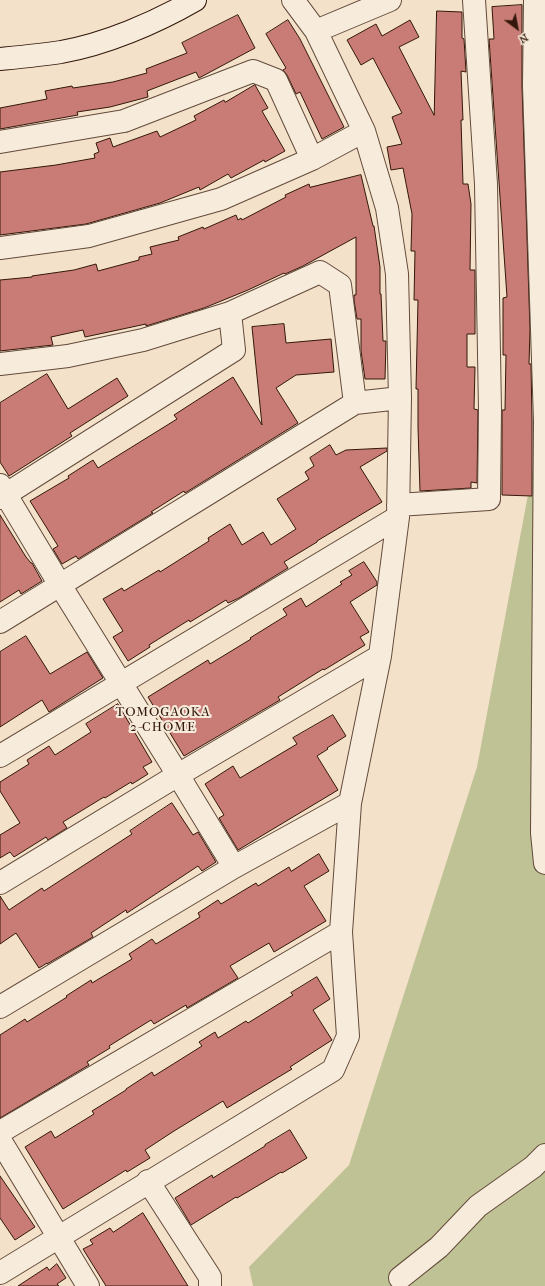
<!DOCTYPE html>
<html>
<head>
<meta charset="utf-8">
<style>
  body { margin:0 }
  #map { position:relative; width:545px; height:1286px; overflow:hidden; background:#f3e1c9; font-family:"IM FELL French Canon",serif }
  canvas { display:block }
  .north { position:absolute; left:497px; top:8px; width:40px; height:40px; -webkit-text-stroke:3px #f7ecdc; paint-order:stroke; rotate:148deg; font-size:11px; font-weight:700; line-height:16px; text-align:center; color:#33170a }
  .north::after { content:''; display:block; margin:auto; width:14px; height:18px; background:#33170a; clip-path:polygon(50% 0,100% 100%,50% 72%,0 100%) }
</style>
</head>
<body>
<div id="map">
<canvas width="545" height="1286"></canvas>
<div class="north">N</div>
</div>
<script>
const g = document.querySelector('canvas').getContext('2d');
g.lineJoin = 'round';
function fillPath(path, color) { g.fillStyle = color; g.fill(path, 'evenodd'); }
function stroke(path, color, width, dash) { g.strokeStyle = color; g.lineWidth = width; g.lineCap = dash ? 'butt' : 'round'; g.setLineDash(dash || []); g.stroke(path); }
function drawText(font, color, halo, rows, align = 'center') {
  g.font = font + ' "IM FELL French Canon",serif'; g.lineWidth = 4; g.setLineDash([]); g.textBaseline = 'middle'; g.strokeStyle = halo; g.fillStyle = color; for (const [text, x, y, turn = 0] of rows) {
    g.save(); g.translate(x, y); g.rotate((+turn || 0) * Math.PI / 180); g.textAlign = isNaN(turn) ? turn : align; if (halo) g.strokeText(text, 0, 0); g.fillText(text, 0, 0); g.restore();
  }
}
const green = new Path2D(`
  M 545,404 L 545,1286 L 253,1286 L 249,1267 L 349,1165 L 477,767 Z`);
const building = new Path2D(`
  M 522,5 L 522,86 L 530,330 L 529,364 L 531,364 L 532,421 L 532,496 L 502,495 L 502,410 L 505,410 L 506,355 L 503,355 L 503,298 L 507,297 L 489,39 L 494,39 L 492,7 Z
  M 437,11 L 462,12 L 462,38 L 464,39 L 466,72 L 461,71 L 463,120 L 461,120 L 463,184 L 468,184 L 471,204 L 470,270 L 475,270 L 475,334 L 467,334 L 467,367 L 475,367 L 474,409 L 478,410 L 477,483 L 471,482 L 471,488 L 420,491 L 418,427 L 418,389 L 416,389 L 418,300 L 414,300 L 415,251 L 411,251 L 412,214 L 403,168 L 391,170 L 387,147 L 402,144 L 392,117 L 402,113 L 373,58 L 361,65 L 347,40 L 376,24 L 382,36 L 410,20 L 419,37 L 399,47 L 434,115 Z
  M 238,15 L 255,48 L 199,78 L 196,72 L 147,91 L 148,97 L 110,107 L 77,112 L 78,115 L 0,129 L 0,108 L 47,99 L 45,91 L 72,86 L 73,88 L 113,82 L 147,73 L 146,69 L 187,53 L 182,43 Z
  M 288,20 L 300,39 L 344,127 L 322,139 L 300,92 L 296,94 L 287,75 L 283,70 L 286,68 L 266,34 Z
  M 255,85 L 268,108 L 262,111 L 285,151 L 265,162 L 264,160 L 231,178 L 228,174 L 200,190 L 199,187 L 160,203 L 86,224 L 0,235 L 0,172 L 56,165 L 95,158 L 94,154 L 99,152 L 96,143 L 110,138 L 113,147 L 157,131 L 160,137 L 196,120 L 194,116 L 224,100 L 225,102 Z
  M 361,175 L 373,226 L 374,226 L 380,267 L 380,294 L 381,294 L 383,341 L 386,341 L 385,379 L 365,379 L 361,351 L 361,319 L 357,319 L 354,300 L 354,295 L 356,295 L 356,237 L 303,266 L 285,274 L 284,273 L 248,290 L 204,308 L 146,326 L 146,324 L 85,337 L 83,330 L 51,337 L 53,345 L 0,351 L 0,280 L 32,277 L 32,276 L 74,270 L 96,264 L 98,271 L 139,260 L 139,257 L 152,254 L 150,247 L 179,240 L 178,237 L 203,227 L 204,229 L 236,215 L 238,220 L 241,218 L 242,220 L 286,197 L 285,195 L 309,184 L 310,187 Z
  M 284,324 L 286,343 L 331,339 L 334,372 L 296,375 L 276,388 L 298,423 L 185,493 L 184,491 L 151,512 L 153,513 L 78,559 L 76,556 L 62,564 L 53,549 L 58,546 L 30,501 L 69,478 L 68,476 L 93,460 L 98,468 L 177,419 L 174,415 L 233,377 L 262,425 L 252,327 Z
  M 47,374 L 68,409 L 117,378 L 128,396 L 70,433 L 72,436 L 9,476 L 0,462 L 0,403 Z
  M 330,445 L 336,455 L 346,450 L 387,448 L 387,451 L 360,467 L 382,502 L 317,541 L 317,542 L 284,562 L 288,568 L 239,598 L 228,603 L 226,600 L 190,622 L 189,620 L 149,645 L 150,647 L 128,661 L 113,637 L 123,631 L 103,599 L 122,588 L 124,591 L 159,570 L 160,572 L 209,541 L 208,538 L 230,524 L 242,545 L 263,532 L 271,545 L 296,529 L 277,499 L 309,479 L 305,472 L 314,466 L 310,458 Z
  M 0,515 L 26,557 L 31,563 L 32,563 L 42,581 L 21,594 L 19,590 L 0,602 Z
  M 364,562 L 377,582 L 377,585 L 350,602 L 369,632 L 360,637 L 365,645 L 324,670 L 323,669 L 278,697 L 280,700 L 184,756 L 148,697 L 208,660 L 210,664 L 251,639 L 250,638 L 287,615 L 283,609 L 301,598 L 306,607 L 342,584 L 340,582 L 352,575 L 349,571 Z
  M 26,636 L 50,674 L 87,652 L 103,678 L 49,712 L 42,700 L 0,727 L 0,652 Z
  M 118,704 L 152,762 L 143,767 L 148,774 L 132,784 L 131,782 L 105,798 L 104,797 L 63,822 L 67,828 L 48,840 L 46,837 L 14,857 L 10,852 L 0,858 L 0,835 L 20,823 L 0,791 L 0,782 L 29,764 L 27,760 L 49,746 L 55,755 L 91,732 L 86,724 Z
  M 333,715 L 346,736 L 327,748 L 328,749 L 317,756 L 338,790 L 238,850 L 219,818 L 224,815 L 205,784 L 233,766 L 240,778 L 297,744 L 293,738 Z
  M 172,803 L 193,835 L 198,832 L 216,862 L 202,871 L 198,866 L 127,913 L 126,910 L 91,933 L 93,937 L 47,964 L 47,963 L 39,968 L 16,933 L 0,944 L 0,896 L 9,910 L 42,888 L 44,891 L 132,834 L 130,831 Z
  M 319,854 L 329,871 L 304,886 L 326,921 L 274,952 L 269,943 L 230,966 L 238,978 L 187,1008 L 186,1005 L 154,1024 L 151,1020 L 109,1046 L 110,1048 L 87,1062 L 89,1065 L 0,1118 L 0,1035 L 25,1019 L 27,1022 L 67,997 L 66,996 L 91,980 L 92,983 L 132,959 L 129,954 L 152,939 L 156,944 L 200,917 L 198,913 L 218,900 L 221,904 L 256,883 L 258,886 L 289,867 L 291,871 Z
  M 317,977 L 330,999 L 313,1010 L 332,1040 L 290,1067 L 292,1069 L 227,1108 L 223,1101 L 174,1131 L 145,1150 L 150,1158 L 127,1172 L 126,1170 L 63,1209 L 25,1147 L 51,1131 L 55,1138 L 94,1114 L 92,1111 L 126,1090 L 126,1089 L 152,1072 L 154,1076 L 202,1046 L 199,1042 L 215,1032 L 218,1038 L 246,1021 L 248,1023 L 293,995 L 291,993 Z
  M 290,1130 L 307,1158 L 282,1173 L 281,1172 L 237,1198 L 236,1197 L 191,1225 L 175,1198 L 212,1175 L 213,1178 L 265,1146 L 265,1145 Z
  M 0,1176 L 35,1227 L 15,1240 L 0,1218 Z
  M 143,1213 L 156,1234 L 188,1286 L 106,1286 L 83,1249 L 93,1244 L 90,1240 L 110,1228 L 113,1232 Z
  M 57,1264 L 66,1278 L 57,1284 L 59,1286 L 18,1286 L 47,1267 L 49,1270 Z`);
const street = new Path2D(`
  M 535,0 L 534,86 L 545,421 L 542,833 L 545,863
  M 316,31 L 390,0
  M 0,142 L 124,121 L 253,71 L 276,80 L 312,159
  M 0,248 L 89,236 L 221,199 L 312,159 L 364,131 L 316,31 L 293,0
  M 0,364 L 68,356 L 143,340 L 230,313 L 320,272 L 340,285 L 355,403
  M 0,485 L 60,585 L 178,775 L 234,867
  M 0,498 L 234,350 L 230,313
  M 398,505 L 489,499 L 490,410 L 486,184 L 474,0
  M 0,622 L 355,403 L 400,398
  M 0,756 L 398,517
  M 0,883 L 178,775 L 380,656
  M 0,1007 L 234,867 L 350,803
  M 0,1132 L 341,932
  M 0,1140 L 88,1286
  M 148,1181 L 210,1277 L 210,1286
  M 0,1273 L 333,1070 L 348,1036 L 341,932 L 350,803 L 380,656 L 398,517 L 400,398 L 397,274 L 387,208 L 364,131
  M 400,1278 L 439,1247 L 478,1206 L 533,1167 L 545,1155`);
const secondary = new Path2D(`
  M 0,59 C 20,57 41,55 61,52 C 106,44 155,23 195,0`);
const neighbourhoodNames = [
  ["TOMOGAOKA",163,713],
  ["2-CHOME",163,728]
];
fillPath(green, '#bfc294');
fillPath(building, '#c97c75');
stroke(building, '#33170a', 1);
stroke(street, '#634a3a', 24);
stroke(secondary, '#33170a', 24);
stroke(street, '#f7ecdc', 22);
stroke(secondary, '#f7ecdc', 22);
g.letterSpacing = '1px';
drawText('13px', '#33170a', '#f7ecdc', neighbourhoodNames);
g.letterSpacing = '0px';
</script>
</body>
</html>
